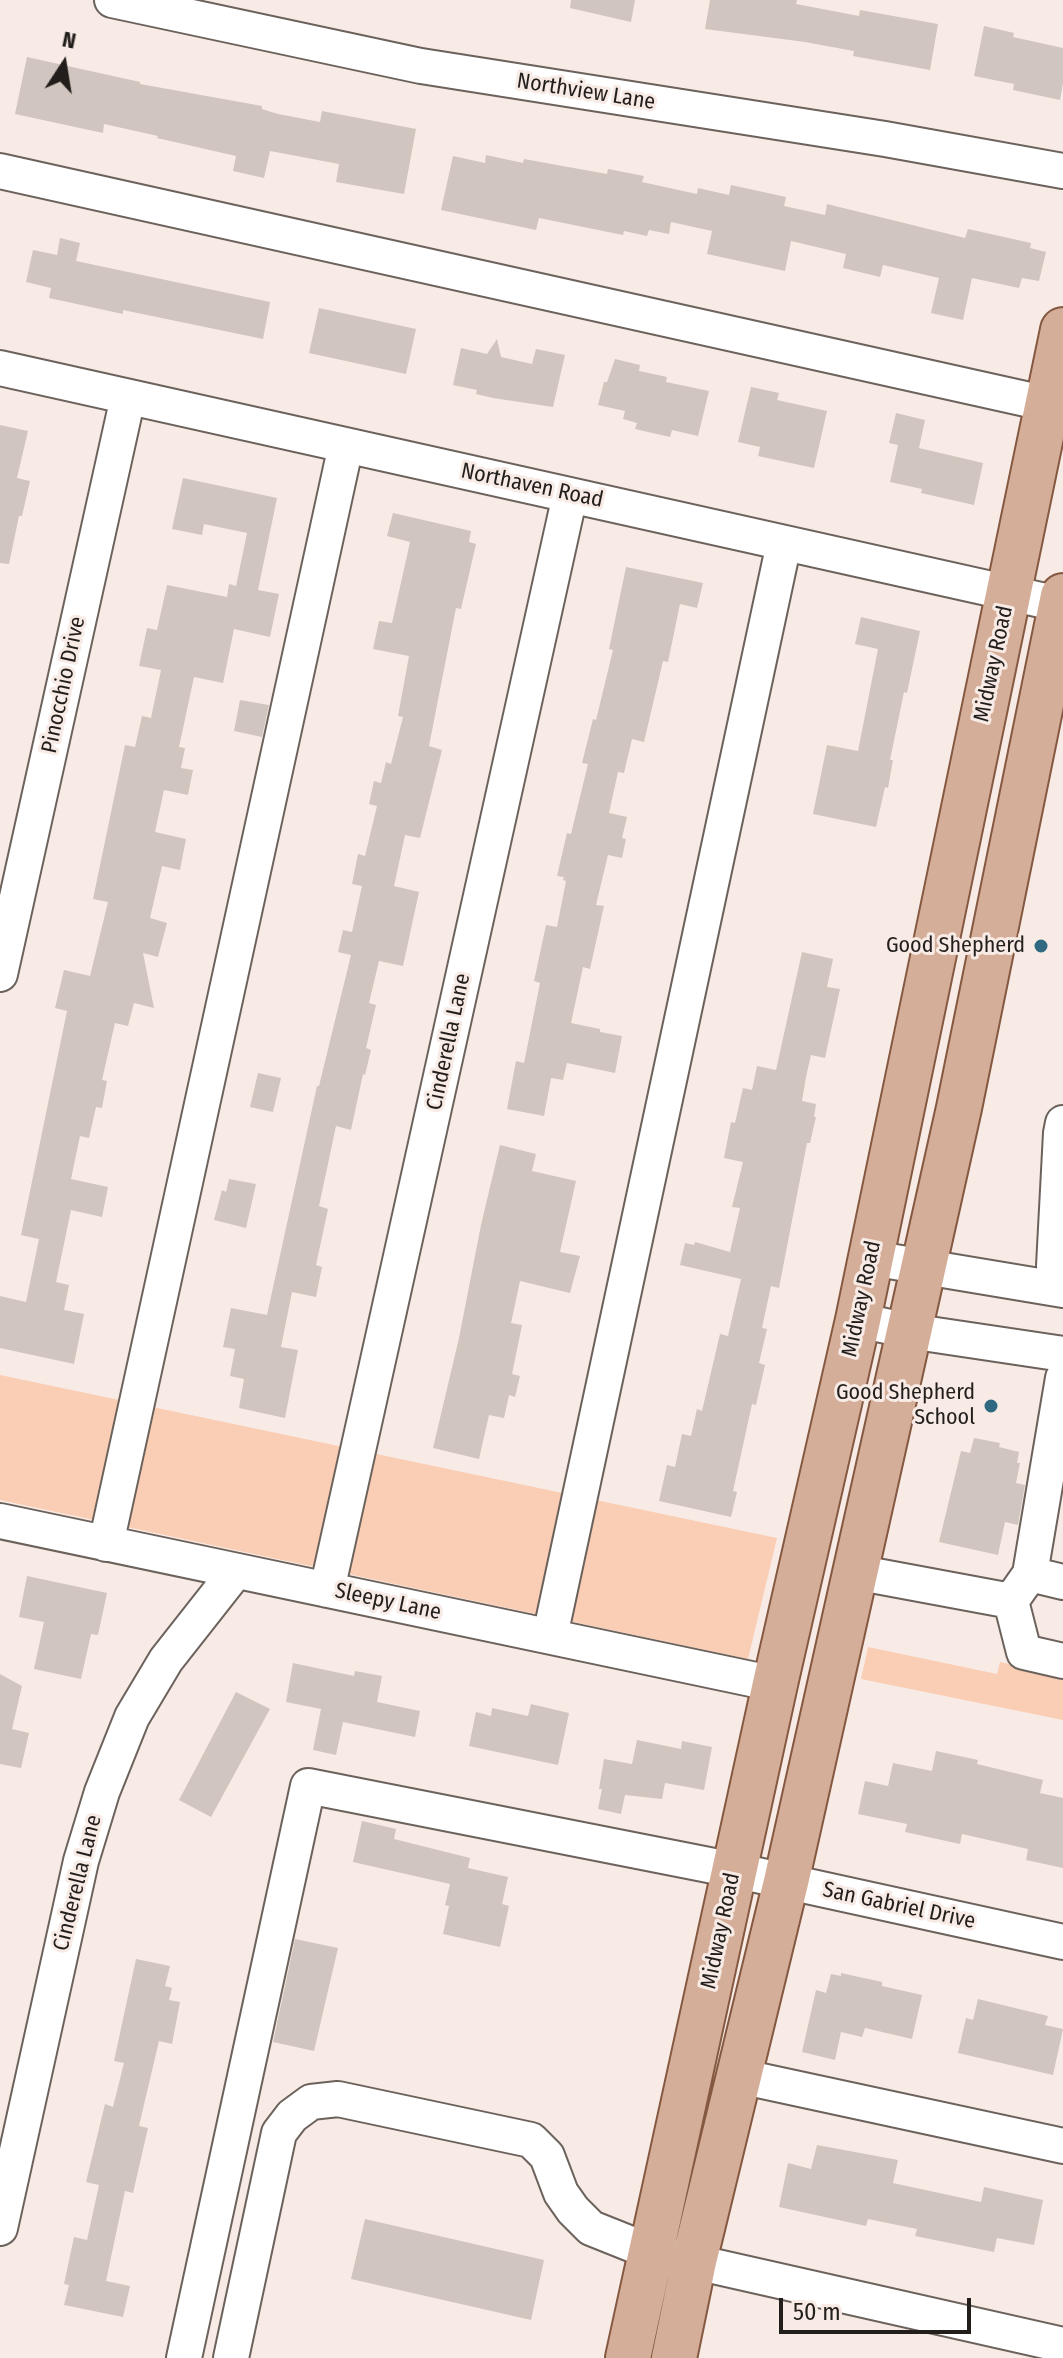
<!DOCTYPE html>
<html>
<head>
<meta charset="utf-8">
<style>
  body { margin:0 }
  #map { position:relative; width:1063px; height:2358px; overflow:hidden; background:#f8ebe5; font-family:"Fira Sans Condensed",sans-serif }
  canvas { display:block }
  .north { position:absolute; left:24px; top:24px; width:80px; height:80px; -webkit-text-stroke:6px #f8ebe5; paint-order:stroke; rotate:12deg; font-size:22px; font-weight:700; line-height:32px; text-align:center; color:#221e1b }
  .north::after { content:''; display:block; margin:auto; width:28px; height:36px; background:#221e1b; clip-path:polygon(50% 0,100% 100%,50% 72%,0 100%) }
  .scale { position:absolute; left:779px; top:2298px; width:192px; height:36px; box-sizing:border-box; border:4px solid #221e1b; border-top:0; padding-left:10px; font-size:24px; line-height:28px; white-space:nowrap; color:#221e1b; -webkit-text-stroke:6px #f8ebe5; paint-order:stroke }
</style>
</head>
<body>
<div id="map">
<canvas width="1063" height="2358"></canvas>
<div class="north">N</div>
<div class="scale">50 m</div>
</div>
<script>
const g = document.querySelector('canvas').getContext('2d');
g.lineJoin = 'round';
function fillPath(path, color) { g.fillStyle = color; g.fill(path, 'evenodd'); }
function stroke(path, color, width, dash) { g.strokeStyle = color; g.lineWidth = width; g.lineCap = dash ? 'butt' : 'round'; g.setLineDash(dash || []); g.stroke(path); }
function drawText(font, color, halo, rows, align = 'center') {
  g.font = font + ' "Fira Sans Condensed",sans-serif'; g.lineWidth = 6; g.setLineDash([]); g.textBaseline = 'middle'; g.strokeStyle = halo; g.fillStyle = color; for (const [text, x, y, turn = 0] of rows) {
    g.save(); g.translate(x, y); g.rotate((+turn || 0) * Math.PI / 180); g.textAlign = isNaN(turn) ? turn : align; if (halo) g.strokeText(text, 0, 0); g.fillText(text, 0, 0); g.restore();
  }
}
const green = new Path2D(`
  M 0,1375 L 777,1538 L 748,1659 L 0,1500 Z
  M 868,1647 L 997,1674 L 1000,1662 L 1063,1676 L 1063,1720 L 861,1679 Z`);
const building = new Path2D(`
  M 571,0 L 635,0 L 631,22 L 570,8 Z
  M 710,0 L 797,0 L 796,4 L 859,16 L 860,10 L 938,24 L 930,70 L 853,56 L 854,51 L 805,42 L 705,29 Z
  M 984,26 L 1014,33 L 1013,37 L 1063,48 L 1063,83 L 1060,100 L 1013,90 L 1014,84 L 974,76 Z
  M 27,57 L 140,82 L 140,84 L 262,106 L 262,109 L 278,114 L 320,122 L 322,111 L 416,129 L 404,194 L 336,182 L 339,164 L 270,151 L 264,178 L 233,171 L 236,156 L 157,138 L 158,136 L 104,124 L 103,133 L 15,114 Z
  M 486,155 L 523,163 L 524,159 L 607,174 L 608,169 L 644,176 L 642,182 L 697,194 L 698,188 L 729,195 L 731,185 L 786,197 L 784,206 L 825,215 L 827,204 L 965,238 L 968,229 L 1031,243 L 1030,248 L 1046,252 L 1039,281 L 1022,278 L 1019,288 L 972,278 L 963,320 L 931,313 L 939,278 L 883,265 L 880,277 L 843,268 L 846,254 L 791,241 L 785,271 L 707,254 L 712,231 L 671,222 L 669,234 L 649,230 L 647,236 L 624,231 L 623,235 L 539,218 L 536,230 L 441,210 L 453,156 L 485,163 Z
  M 60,238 L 80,243 L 76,261 L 270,302 L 263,339 L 123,310 L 123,314 L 49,298 L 51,288 L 26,282 L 33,250 L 57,255 Z
  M 319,308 L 416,329 L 406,374 L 309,353 Z
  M 497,339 L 501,357 L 532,364 L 536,349 L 565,355 L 553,407 L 493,398 L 476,394 L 477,390 L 453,385 L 461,348 L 487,354 Z
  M 615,359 L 640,365 L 639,371 L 667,377 L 666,382 L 709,391 L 698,436 L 672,430 L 670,437 L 635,429 L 637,423 L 623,419 L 625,411 L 598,405 L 604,382 L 607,382 Z
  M 751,387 L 779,393 L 777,400 L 827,411 L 814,468 L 758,456 L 760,447 L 738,442 Z
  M 896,413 L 925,420 L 919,448 L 983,463 L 974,505 L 921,493 L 922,489 L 890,482 L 898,445 L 889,443 Z
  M 0,425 L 28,431 L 17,478 L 30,481 L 22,516 L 19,516 L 9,564 L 0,563 Z
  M 183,478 L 277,498 L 258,590 L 279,594 L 270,637 L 234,629 L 223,683 L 194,677 L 179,747 L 185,748 L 181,768 L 193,770 L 188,795 L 164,790 L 155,832 L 186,839 L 180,870 L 162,866 L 150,918 L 167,923 L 158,957 L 143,953 L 154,1008 L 134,1003 L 128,1026 L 115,1023 L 102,1080 L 107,1081 L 102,1108 L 96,1107 L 89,1138 L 80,1136 L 71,1179 L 108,1187 L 102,1217 L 71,1210 L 56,1282 L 69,1285 L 64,1310 L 84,1314 L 74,1364 L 0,1348 L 0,1296 L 26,1302 L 39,1239 L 21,1235 L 67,1011 L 55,1008 L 64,970 L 90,976 L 108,902 L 93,899 L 125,745 L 135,747 L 142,716 L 151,718 L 161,670 L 139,666 L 147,628 L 157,630 L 167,585 L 227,597 L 229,584 L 236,586 L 247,533 L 204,524 L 202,535 L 172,529 Z
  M 393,513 L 471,531 L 469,542 L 476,544 L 461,609 L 456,608 L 429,746 L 442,750 L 420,838 L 405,835 L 394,886 L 419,892 L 403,966 L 379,961 L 369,1003 L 376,1005 L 366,1048 L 371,1050 L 365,1075 L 363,1074 L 351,1130 L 336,1126 L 319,1206 L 328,1209 L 316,1265 L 322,1267 L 316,1297 L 292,1292 L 281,1347 L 298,1350 L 285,1418 L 239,1408 L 244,1379 L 230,1376 L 235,1349 L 223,1347 L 231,1308 L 267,1315 L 317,1086 L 319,1086 L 351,955 L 338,952 L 343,930 L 352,932 L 362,886 L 352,884 L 358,854 L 365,856 L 377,806 L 369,804 L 374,781 L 381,783 L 386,762 L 391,764 L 403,717 L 398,716 L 409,656 L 373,649 L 379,621 L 392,623 L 410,542 L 387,536 Z
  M 626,567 L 703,583 L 697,608 L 680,604 L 668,662 L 663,661 L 644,742 L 632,739 L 624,773 L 618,772 L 609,813 L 627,817 L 622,838 L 626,839 L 622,858 L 608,855 L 596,905 L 604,906 L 590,969 L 583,967 L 571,1023 L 600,1029 L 600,1032 L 622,1036 L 615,1073 L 567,1063 L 563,1080 L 551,1078 L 544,1116 L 507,1109 L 516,1061 L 524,1063 L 540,983 L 534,981 L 546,925 L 557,927 L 566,881 L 563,880 L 564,877 L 557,876 L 567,833 L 571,834 L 588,764 L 582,763 L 593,719 L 596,720 L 613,650 L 609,649 Z
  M 861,617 L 920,631 L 907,693 L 904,692 L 890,760 L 893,760 L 888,788 L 885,787 L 876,827 L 813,814 L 827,745 L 858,751 L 878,649 L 855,644 Z
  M 240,700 L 269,705 L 262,737 L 234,731 Z
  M 802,952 L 833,959 L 827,987 L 840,989 L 825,1058 L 811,1055 L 806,1077 L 802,1101 L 816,1104 L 814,1117 L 816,1117 L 810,1143 L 807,1143 L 779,1288 L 771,1286 L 762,1328 L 767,1329 L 759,1363 L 765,1365 L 756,1405 L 752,1404 L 733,1491 L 737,1492 L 731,1517 L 659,1501 L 667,1465 L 675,1467 L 682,1434 L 691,1436 L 697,1409 L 702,1411 L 720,1334 L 728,1336 L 741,1279 L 680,1265 L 685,1243 L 694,1245 L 695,1242 L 730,1252 L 740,1208 L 732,1207 L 743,1162 L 724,1158 L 731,1122 L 735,1123 L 743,1088 L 752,1090 L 757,1066 L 776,1070 Z
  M 258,1073 L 281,1078 L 273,1112 L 250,1107 Z
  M 500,1145 L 536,1154 L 532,1171 L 576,1181 L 560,1252 L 580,1256 L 570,1293 L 520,1281 L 511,1323 L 522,1325 L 512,1374 L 520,1376 L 515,1397 L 509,1395 L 504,1418 L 489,1415 L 479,1459 L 433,1448 L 459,1338 L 481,1225 Z
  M 229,1179 L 256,1184 L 246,1228 L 214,1220 L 222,1190 L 226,1192 Z
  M 974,1438 L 1000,1443 L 999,1447 L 1019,1452 L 1017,1463 L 1020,1463 L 1016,1483 L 1025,1485 L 1018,1525 L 1005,1522 L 998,1555 L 939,1542 L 961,1451 L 970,1453 Z
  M 27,1576 L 107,1593 L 98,1635 L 91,1634 L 81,1679 L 34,1669 L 44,1622 L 19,1617 Z
  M 293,1663 L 354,1676 L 355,1671 L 382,1676 L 377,1702 L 420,1711 L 415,1737 L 343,1722 L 336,1755 L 313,1750 L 321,1709 L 286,1702 Z
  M 0,1674 L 22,1686 L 12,1729 L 29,1733 L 21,1768 L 0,1764 Z
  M 236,1692 L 270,1709 L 211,1817 L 179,1800 Z
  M 531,1704 L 569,1713 L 558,1765 L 469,1746 L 476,1712 L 491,1716 L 492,1708 L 528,1716 Z
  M 637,1740 L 681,1749 L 682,1741 L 712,1747 L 704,1790 L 665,1783 L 662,1799 L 625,1795 L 621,1814 L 598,1809 L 602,1789 L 599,1789 L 604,1759 L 632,1764 Z
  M 936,1751 L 978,1760 L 977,1764 L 1043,1780 L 1040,1793 L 1063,1798 L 1063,1868 L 1026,1860 L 1028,1849 L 962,1834 L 960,1844 L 905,1832 L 907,1824 L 858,1814 L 865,1781 L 888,1786 L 893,1763 L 932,1771 Z
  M 362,1821 L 396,1829 L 394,1839 L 470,1858 L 468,1868 L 508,1877 L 502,1904 L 509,1906 L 500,1947 L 443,1934 L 449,1906 L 445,1905 L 450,1884 L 353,1862 Z
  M 295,1939 L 338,1948 L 314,2051 L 273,2042 Z
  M 136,1959 L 170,1966 L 165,1986 L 172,1988 L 169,2000 L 180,2002 L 172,2044 L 159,2041 L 139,2126 L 148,2128 L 133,2193 L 125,2191 L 106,2281 L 130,2286 L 123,2317 L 64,2305 L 69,2285 L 64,2284 L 74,2237 L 87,2240 L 99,2185 L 86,2182 L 105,2104 L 113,2107 L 124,2063 L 114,2061 Z
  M 841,1973 L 882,1982 L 882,1986 L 922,1995 L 912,2039 L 865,2028 L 862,2037 L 841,2032 L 835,2060 L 802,2052 L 816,1990 L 826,1993 L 831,1974 L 841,1976 Z
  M 978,1999 L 1048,2016 L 1045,2025 L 1063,2029 L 1053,2075 L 958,2053 L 966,2018 L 973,2020 Z
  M 817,2145 L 898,2160 L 893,2183 L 981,2202 L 984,2187 L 1043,2200 L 1034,2245 L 997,2238 L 994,2252 L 915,2236 L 917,2229 L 868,2219 L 866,2226 L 779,2207 L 788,2163 L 811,2169 Z
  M 365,2219 L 544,2260 L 531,2320 L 351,2279 Z`);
const minor = new Path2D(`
  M 112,0 L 421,66 L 885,139 L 1063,171
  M 0,171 L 1048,404
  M 0,368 L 1063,605
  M 0,974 L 128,397
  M 1063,1123 L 1061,1133 L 1054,1266 L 1063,1277
  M 871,1258 L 1063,1290
  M 858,1320 L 909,1331 L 1063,1354
  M 0,1521 L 775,1684
  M 106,1544 L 346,445
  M 855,1572 L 1011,1601
  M 1030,1574 L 1063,1378
  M 1063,1582 L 1030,1574 L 1011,1601 L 1024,1652 L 1063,1661
  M 327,1590 L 570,495
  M 550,1636 L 784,543
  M 739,2076 L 1063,2146
  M 0,2228 L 81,1861 L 102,1792 L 132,1717 L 166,1660 L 236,1571
  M 184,2358 L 308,1786 L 734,1870 L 1063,1942
  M 231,2358 L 279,2133 L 292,2116 L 311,2102 L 338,2099 L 531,2140 L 547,2156 L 561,2193 L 573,2210 L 591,2228 L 651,2252 L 1063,2345`);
const major = new Path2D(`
  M 628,2358 L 775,1684 L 858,1320 L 1063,330
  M 674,2358 L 694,2261 L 786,1882 L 959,1108 L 1063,596`);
const markers = [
  [1041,946,8,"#2f6881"],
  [991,1406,8,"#2f6881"]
];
const streetNames = [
  ["Northview Lane",586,92,9],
  ["Northaven Road",532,486,12],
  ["Midway Road",994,664,-78],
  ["Pinocchio Drive",64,685,-78],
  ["Cinderella Lane",449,1042,-78],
  ["Midway Road",862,1299,-78],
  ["Sleepy Lane",388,1602,12],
  ["Cinderella Lane",78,1883,-76],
  ["San Gabriel Drive",899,1906,12],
  ["Midway Road",721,1931,-78]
];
const poiNames = [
  ["Good Shepherd",1025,946],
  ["Good Shepherd",975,1393],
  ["School",975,1418]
];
fillPath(green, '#facdb5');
fillPath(building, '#d1c5bf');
stroke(minor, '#6c625c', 38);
stroke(major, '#845841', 48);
stroke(minor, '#fff', 34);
stroke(major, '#d4ae99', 44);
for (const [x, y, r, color] of markers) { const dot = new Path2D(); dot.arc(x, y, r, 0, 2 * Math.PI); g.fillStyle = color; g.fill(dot); stroke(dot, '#f8ebe5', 3); }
drawText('22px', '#221e1b', '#f8ebe5', streetNames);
drawText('22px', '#221e1b', '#f8ebe5', poiNames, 'right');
</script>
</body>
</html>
